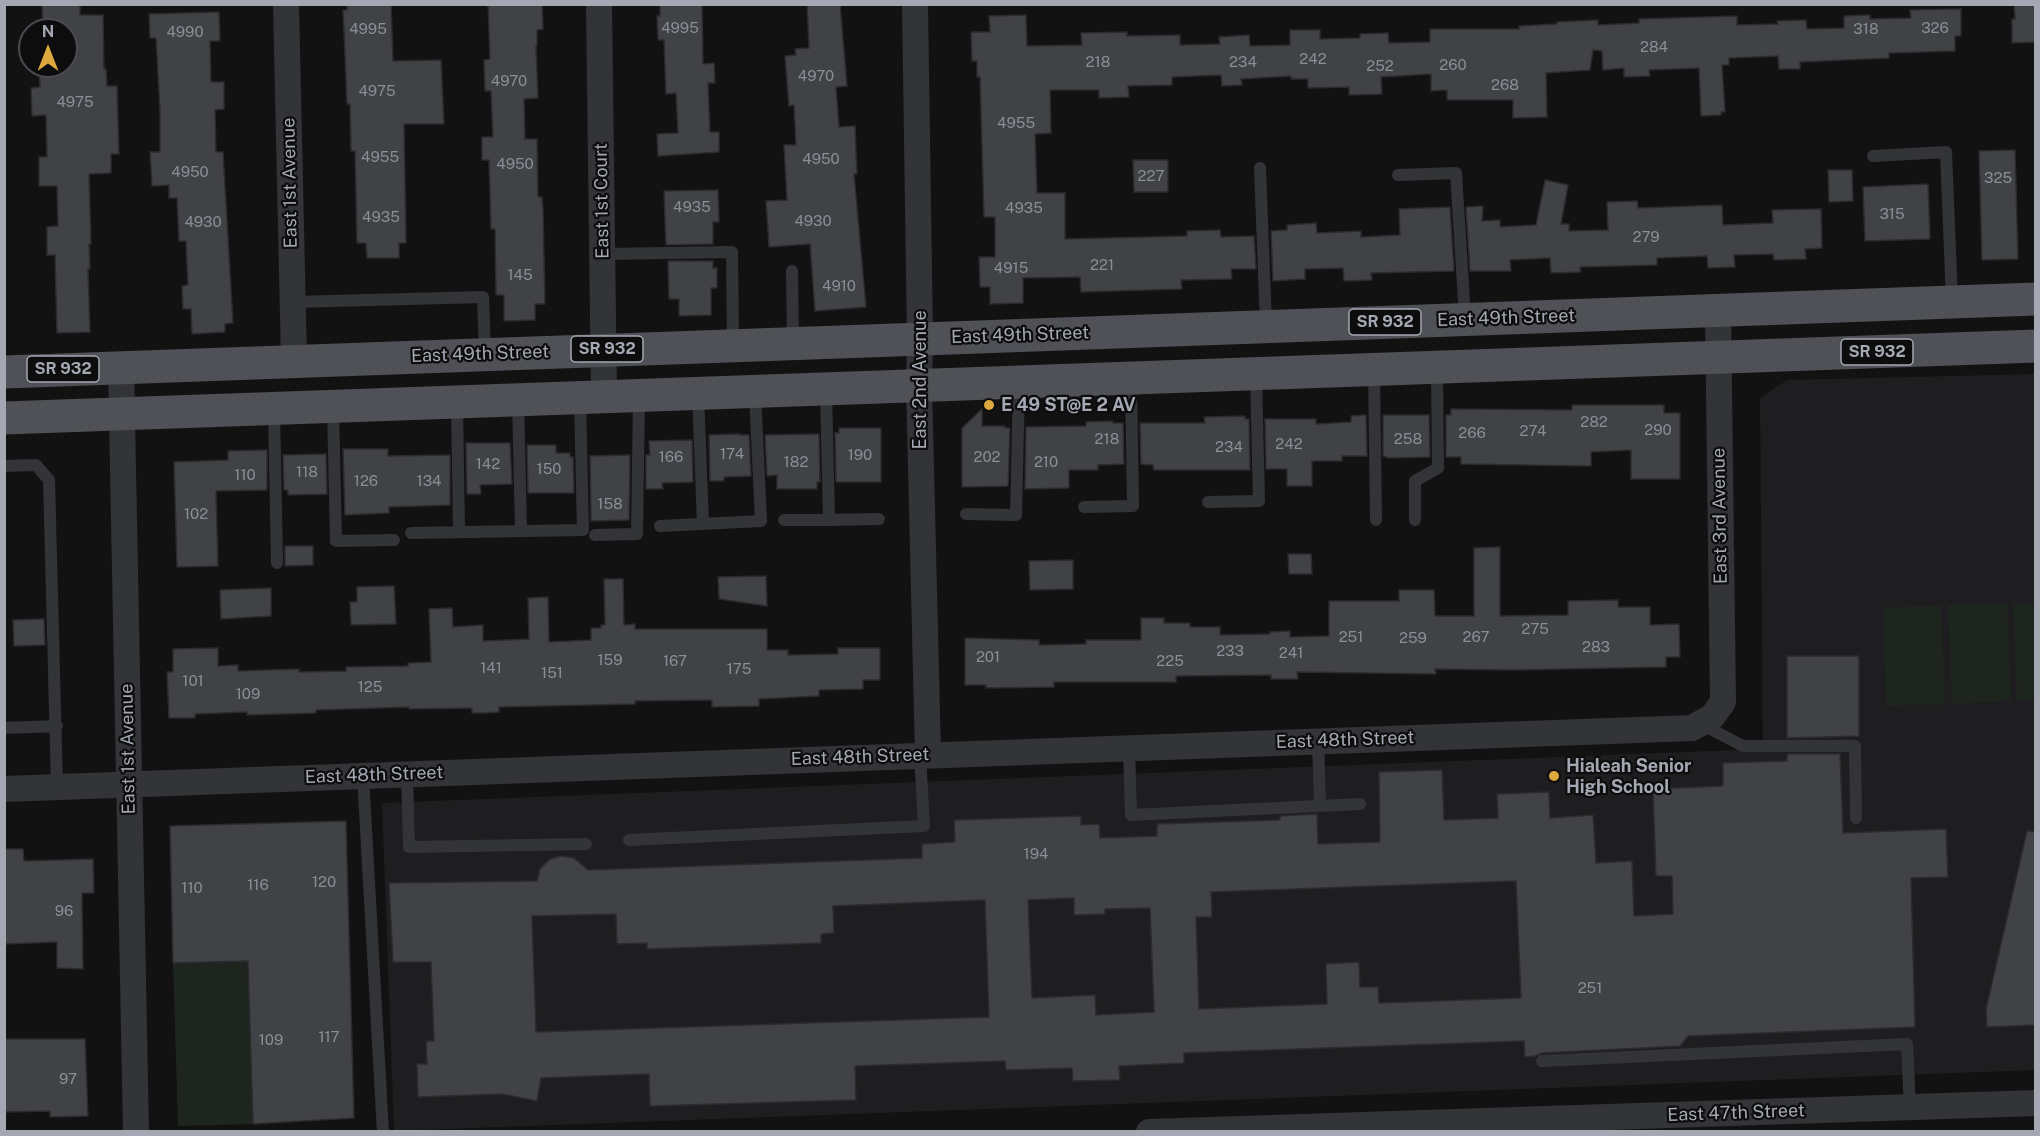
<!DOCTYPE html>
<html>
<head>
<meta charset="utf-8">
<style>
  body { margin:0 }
  #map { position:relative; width:2040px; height:1136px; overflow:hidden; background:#121213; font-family:"Public Sans",sans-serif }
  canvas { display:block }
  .frame { position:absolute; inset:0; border:6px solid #a4a8b2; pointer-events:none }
  .north { position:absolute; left:18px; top:18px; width:60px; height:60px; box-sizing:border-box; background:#0d0d0e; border:2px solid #494b50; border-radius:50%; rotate:0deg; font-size:16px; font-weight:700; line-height:24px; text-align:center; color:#a4a8b2 }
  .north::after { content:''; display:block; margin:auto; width:21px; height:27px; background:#dda93f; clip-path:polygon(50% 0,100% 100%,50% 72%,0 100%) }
</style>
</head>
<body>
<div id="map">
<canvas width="2040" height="1136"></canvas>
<div class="frame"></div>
<div class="north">N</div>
</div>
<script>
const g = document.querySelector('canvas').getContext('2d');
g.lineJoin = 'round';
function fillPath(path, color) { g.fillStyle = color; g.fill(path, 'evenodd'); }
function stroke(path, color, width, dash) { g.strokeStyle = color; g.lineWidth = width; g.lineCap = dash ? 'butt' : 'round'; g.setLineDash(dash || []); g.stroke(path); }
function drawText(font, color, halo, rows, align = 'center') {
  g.font = font + ' "Public Sans",sans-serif'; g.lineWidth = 4.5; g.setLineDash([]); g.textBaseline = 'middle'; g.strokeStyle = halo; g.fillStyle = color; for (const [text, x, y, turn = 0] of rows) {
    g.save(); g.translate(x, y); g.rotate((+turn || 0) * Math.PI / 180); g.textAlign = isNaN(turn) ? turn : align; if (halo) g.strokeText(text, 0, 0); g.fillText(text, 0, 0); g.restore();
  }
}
const built = new Path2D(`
  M 2035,374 L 2035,1070 L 394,1131 L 382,803 L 1763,749 L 1760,398 L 1787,380 Z`);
const green = new Path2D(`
  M 2007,603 L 2011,701 L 1952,704 L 1948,605 Z
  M 2013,603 L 2035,603 L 2035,701 L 2017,701 Z
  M 1941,605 L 1945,704 L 1886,706 L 1883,608 Z
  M 248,961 L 253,1124 L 178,1126 L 173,963 Z`);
const building = new Path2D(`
  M 42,4 L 80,4 L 80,15 L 103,15 L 104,69 L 106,69 L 107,86 L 117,86 L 119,154 L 111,154 L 111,173 L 89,174 L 91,244 L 89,244 L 90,269 L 88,269 L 90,332 L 57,333 L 55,255 L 47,255 L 47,227 L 58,226 L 57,186 L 39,186 L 39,157 L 47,157 L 46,115 L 32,116 L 31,88 L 40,87 L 39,71 L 66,70 L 66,30 L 43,30 Z
  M 347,4 L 391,4 L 393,61 L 441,60 L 444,124 L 404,124 L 406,243 L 399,243 L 399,258 L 367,258 L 366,243 L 357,243 L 355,151 L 351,151 L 350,104 L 347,104 L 344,30 L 343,10 L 347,10 Z
  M 488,4 L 542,4 L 543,29 L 537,30 L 537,46 L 536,46 L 538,98 L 524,99 L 525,139 L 537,139 L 538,197 L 542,197 L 543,209 L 545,304 L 535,304 L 535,320 L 504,321 L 504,295 L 496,295 L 495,229 L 491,229 L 489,160 L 482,160 L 482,137 L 493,137 L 491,91 L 485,91 L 484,60 L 490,59 Z
  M 660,4 L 702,4 L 703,64 L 714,63 L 715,83 L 708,83 L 710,132 L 719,132 L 719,152 L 658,156 L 657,134 L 678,133 L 676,93 L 666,94 L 664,40 L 658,40 L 657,16 L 660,16 Z
  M 807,4 L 840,4 L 847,86 L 836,87 L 839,127 L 855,126 L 857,174 L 854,174 L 866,307 L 815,311 L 810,244 L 769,247 L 766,201 L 787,200 L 784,145 L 796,145 L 794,105 L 789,106 L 785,56 L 796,55 L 795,49 L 809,48 Z
  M 2014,4 L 2036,4 L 2036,42 L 2012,43 L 2012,19 L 2015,19 Z
  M 1961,9 L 1961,36 L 1955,36 L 1955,51 L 1889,53 L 1889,58 L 1800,62 L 1800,69 L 1779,69 L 1778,56 L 1729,58 L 1729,65 L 1722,65 L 1725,112 L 1721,112 L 1721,115 L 1701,116 L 1699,68 L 1649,70 L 1650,76 L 1624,77 L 1624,68 L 1603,70 L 1602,51 L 1593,50 L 1590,70 L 1546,73 L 1547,117 L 1513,118 L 1513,100 L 1447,100 L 1447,90 L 1431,91 L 1431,74 L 1381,77 L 1382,94 L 1349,95 L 1349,87 L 1308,88 L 1308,79 L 1291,79 L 1291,76 L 1241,79 L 1242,85 L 1222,86 L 1221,75 L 1172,77 L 1172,85 L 1128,86 L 1129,97 L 1099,98 L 1099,90 L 1050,90 L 1051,133 L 1035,134 L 1037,193 L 1065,193 L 1065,239 L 1187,236 L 1187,231 L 1220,230 L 1221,237 L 1254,236 L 1256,269 L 1231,269 L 1232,279 L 1181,280 L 1182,289 L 1081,292 L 1080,277 L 1023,278 L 1023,303 L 990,304 L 990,287 L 980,287 L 979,257 L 995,257 L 995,217 L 984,217 L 980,77 L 977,77 L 977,61 L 972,61 L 971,32 L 990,32 L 989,16 L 1026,15 L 1027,46 L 1082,45 L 1081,33 L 1127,32 L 1127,36 L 1180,35 L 1180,45 L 1220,44 L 1219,37 L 1249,35 L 1250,46 L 1290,45 L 1290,30 L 1320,30 L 1320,39 L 1360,38 L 1360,34 L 1388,33 L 1389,43 L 1430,42 L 1430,29 L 1519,29 L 1519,26 L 1557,24 L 1557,22 L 1598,20 L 1598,25 L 1639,23 L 1639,19 L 1737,16 L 1737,25 L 1778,24 L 1777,21 L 1806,20 L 1807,29 L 1844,28 L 1844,16 L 1870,15 L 1870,19 L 1911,18 L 1910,10 Z
  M 219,12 L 220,41 L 210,41 L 211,82 L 224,82 L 224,109 L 215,110 L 216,152 L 223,152 L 233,323 L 225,324 L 225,332 L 192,334 L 191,309 L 183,309 L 182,286 L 188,285 L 186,241 L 179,241 L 177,198 L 169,198 L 169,185 L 152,186 L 150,152 L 160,152 L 160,111 L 156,38 L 150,38 L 149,14 Z
  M 2015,150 L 2018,259 L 1982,260 L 1979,151 Z
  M 1133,160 L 1168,160 L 1168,192 L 1134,192 Z
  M 1828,170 L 1852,170 L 1853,201 L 1829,202 Z
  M 1545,180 L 1568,185 L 1561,224 L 1569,224 L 1569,231 L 1608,230 L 1607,202 L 1637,201 L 1638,208 L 1722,205 L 1723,225 L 1773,223 L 1772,210 L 1821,209 L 1822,248 L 1805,249 L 1806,259 L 1774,260 L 1773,254 L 1734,255 L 1735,267 L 1708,268 L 1707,256 L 1657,258 L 1657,265 L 1580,267 L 1581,272 L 1551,273 L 1550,258 L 1510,260 L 1511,271 L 1470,271 L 1466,207 L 1483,206 L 1482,221 L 1500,220 L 1500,227 L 1536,225 Z
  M 1928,184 L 1930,239 L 1865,241 L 1863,187 Z
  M 718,190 L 719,222 L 713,222 L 713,244 L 666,245 L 664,191 Z
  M 1450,207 L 1454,271 L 1371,273 L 1372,280 L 1344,281 L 1343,268 L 1305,269 L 1305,279 L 1273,281 L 1271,231 L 1287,230 L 1287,225 L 1316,223 L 1317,233 L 1361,231 L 1361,237 L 1400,235 L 1399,209 Z
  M 668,261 L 713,261 L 713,268 L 717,268 L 717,288 L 711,288 L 711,315 L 679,316 L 679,299 L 669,299 Z
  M 1572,405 L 1664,405 L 1664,413 L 1680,413 L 1680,479 L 1631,479 L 1631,450 L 1591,452 L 1591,466 L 1461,464 L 1461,457 L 1446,457 L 1446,415 L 1451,415 L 1451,409 L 1572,410 Z
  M 982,409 L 982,426 L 1005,426 L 1005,428 L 1010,428 L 1008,486 L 962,487 L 962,428 Z
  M 1366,415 L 1367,456 L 1342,456 L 1342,461 L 1312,461 L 1312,486 L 1287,486 L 1287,469 L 1266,469 L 1265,419 L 1316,419 L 1316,424 L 1351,422 L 1351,416 Z
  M 1383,415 L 1429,415 L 1430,457 L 1389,458 L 1383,456 Z
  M 1245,416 L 1245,419 L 1249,419 L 1250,470 L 1154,470 L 1153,465 L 1141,464 L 1140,423 L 1205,423 L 1204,417 Z
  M 1113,421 L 1113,423 L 1123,423 L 1124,464 L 1098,465 L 1098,470 L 1069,470 L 1069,488 L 1025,489 L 1026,427 L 1086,426 L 1086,422 Z
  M 839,428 L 881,428 L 881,482 L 836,482 L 835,433 L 839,433 Z
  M 739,434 L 739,435 L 749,435 L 751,476 L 724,477 L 724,481 L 710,481 L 709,435 Z
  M 819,434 L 820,482 L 817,482 L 817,489 L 777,489 L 777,475 L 767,476 L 765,435 Z
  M 692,440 L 693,482 L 662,483 L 663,489 L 646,489 L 646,455 L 650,455 L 649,441 Z
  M 466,443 L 510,443 L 512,484 L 480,485 L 481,494 L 467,494 Z
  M 527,445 L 556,445 L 556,453 L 570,453 L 570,457 L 573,457 L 574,493 L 528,493 Z
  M 343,449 L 388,449 L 388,456 L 450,455 L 450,505 L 389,507 L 389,513 L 345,515 Z
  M 267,450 L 267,490 L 216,491 L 218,566 L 177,567 L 174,462 L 228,460 L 228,451 Z
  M 326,454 L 327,494 L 288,495 L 288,490 L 284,490 L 283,455 Z
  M 630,455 L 629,520 L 591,521 L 590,456 Z
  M 285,546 L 313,546 L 313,565 L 285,566 Z
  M 1500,547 L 1500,616 L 1568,615 L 1568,601 L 1618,600 L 1618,607 L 1650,607 L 1650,625 L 1679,624 L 1680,657 L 1666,657 L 1666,667 L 1514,670 L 1435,669 L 1436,674 L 1297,672 L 1298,679 L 1271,679 L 1271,675 L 1176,676 L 1176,682 L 1054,682 L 1054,687 L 986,688 L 986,685 L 965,685 L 965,638 L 1039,640 L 1039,645 L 1086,644 L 1086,640 L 1141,640 L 1141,618 L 1164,618 L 1164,623 L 1190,623 L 1190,627 L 1220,627 L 1220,635 L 1270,634 L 1270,632 L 1290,631 L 1290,637 L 1329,636 L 1329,601 L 1399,601 L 1399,590 L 1434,590 L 1435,616 L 1474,616 L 1474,548 Z
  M 1288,554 L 1311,554 L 1312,574 L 1289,574 Z
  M 1073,560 L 1073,589 L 1030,590 L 1029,561 Z
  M 766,576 L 767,606 L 719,599 L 718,577 Z
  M 604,579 L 623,579 L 624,625 L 635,624 L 635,629 L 767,629 L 767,650 L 788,650 L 788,655 L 838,654 L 838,648 L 880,648 L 880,680 L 863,680 L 863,689 L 819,690 L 819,696 L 759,699 L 759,706 L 712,707 L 712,700 L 635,701 L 635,704 L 499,707 L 499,712 L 485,713 L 472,713 L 472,708 L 409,709 L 409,707 L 316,710 L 316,713 L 247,715 L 247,712 L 195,714 L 195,718 L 169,718 L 167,672 L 173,672 L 173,649 L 218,648 L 218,666 L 238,665 L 238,671 L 299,669 L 299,672 L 346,671 L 346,667 L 408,666 L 408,663 L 431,662 L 429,609 L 452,608 L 453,627 L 483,625 L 483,641 L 529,639 L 528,598 L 548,597 L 549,642 L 591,640 L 591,628 L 601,628 L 601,625 L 605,625 Z
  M 394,586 L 396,624 L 351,625 L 350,602 L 357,602 L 357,587 Z
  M 271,588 L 271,616 L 221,619 L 220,590 Z
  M 44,619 L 45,645 L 14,646 L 13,620 Z
  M 1787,656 L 1859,656 L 1859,736 L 1787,738 Z
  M 1787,754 L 1840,754 L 1843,833 L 1946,829 L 1948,877 L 1911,878 L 1915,1027 L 1688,1036 L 1680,1046 L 1542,1053 L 1535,1056 L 1525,1057 L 1524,1041 L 1184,1053 L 1184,1063 L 1119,1066 L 1120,1080 L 1073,1081 L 1072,1068 L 1006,1070 L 1005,1061 L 855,1066 L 856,1100 L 650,1106 L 649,1074 L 541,1078 L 537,1101 L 502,1094 L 418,1097 L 417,1064 L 427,1064 L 426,1041 L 434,1041 L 431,962 L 393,962 L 389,883 L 537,881 L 540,869 L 550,859 L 561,856 L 574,858 L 588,870 L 922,858 L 922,844 L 955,842 L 954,820 L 1081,816 L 1081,825 L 1099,824 L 1100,838 L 1157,836 L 1157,824 L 1280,820 L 1280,816 L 1317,814 L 1318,844 L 1380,842 L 1379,772 L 1442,770 L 1444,820 L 1498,818 L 1497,794 L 1549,792 L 1550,818 L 1593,815 L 1596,863 L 1632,861 L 1634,916 L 1673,914 L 1672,876 L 1656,876 L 1653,789 L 1723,786 L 1723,763 L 1787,761 ZM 1516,881 L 1521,998 L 1379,1003 L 1378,987 L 1360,987 L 1359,962 L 1326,964 L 1327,1004 L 1199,1009 L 1196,917 L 1212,917 L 1211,892 ZM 1074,898 L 1074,915 L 1105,914 L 1105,909 L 1150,908 L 1154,1012 L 1096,1015 L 1095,995 L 1032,998 L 1028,900 ZM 985,900 L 989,1017 L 536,1032 L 532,916 L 616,914 L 617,944 L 647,943 L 647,949 L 821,943 L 821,934 L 834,933 L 833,906 Z
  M 346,821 L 354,1118 L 253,1124 L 248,961 L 173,963 L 170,826 Z
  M 2027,831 L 2036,832 L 2036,1025 L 1987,1027 L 1986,1009 Z
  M 4,849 L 23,849 L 24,861 L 93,859 L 94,893 L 82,893 L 83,969 L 57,968 L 57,942 L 4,944 Z
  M 4,1039 L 85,1039 L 88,1116 L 50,1117 L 50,1111 L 4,1112 Z`);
const lane = new Path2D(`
  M 1873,156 L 1946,152 L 1952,300
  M 1260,168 L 1266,325
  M 1398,175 L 1456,173 L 1465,318
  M 603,254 L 732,252 L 733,343
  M 792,271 L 793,341
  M 293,302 L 483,297 L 485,353
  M 1374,371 L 1376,520
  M 826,390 L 829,520 L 879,519
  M 698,394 L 703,524
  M 518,400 L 521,531
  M 457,403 L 459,532
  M 333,408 L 336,541 L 394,540
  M 274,410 L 277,563
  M 4,466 L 36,465 L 49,480 L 57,787
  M 1208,502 L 1259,501 L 1256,376
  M 1084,507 L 1133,506 L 1131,379
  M 966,514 L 1016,515 L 1019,384
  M 784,520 L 829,520
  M 1415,520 L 1415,481 L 1438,468 L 1437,369
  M 660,526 L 761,521 L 755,393
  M 411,533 L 583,530 L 580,399
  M 595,535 L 637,534 L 639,397
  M 1701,724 L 1743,746 L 1855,746 L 1856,818
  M 4,728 L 57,726
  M 1318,741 L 1320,806
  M 1129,748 L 1131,815 L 1360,804
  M 407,774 L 409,847 L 586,844
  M 363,776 L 383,1132
  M 629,840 L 924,826 L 920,755
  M 1542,1061 L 1907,1044 L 1910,1107`);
const street = new Path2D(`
  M 286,4 L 294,361
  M 599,4 L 604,397
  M 915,4 L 920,339 L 919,385 L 928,755
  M 121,367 L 136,1132
  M 4,789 L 1692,728 L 1712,717 L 1723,702 L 1718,311
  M 1149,1132 L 2036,1103`);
const primary = new Path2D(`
  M 4,372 L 2036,299
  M 4,418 L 2036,346`);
const markers = [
  [989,405,6,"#dda93f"],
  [1554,776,6,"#dda93f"]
];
const numberNames = [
  ["4995",680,28],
  ["326",1935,28],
  ["4995",368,29],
  ["318",1866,29],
  ["4990",185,32],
  ["284",1654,47],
  ["242",1313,59],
  ["218",1098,62],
  ["234",1243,62],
  ["260",1453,65],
  ["252",1380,66],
  ["4970",816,76],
  ["4970",509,81],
  ["268",1505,85],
  ["4975",377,91],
  ["4975",75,102],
  ["4955",1016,123],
  ["4955",380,157],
  ["4950",821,159],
  ["4950",515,164],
  ["4950",190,172],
  ["227",1151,176],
  ["325",1998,178],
  ["4935",692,207],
  ["4935",1024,208],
  ["315",1892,214],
  ["4935",381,217],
  ["4930",813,221],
  ["4930",203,222],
  ["279",1646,237],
  ["221",1102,265],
  ["4915",1011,268],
  ["145",520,275],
  ["4910",839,286],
  ["282",1594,422],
  ["290",1658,430],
  ["274",1533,431],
  ["266",1472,433],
  ["218",1107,439],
  ["258",1408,439],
  ["242",1289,444],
  ["234",1229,447],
  ["174",732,454],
  ["190",860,455],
  ["166",671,457],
  ["202",987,457],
  ["182",796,462],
  ["210",1046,462],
  ["142",488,464],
  ["150",549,469],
  ["118",307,472],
  ["110",245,475],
  ["126",366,481],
  ["134",429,481],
  ["158",610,504],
  ["102",196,514],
  ["275",1535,629],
  ["251",1351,637],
  ["267",1476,637],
  ["259",1413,638],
  ["283",1596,647],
  ["233",1230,651],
  ["241",1291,653],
  ["201",988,657],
  ["159",610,660],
  ["167",675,661],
  ["225",1170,661],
  ["141",491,668],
  ["175",739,669],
  ["151",552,673],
  ["101",193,681],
  ["125",370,687],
  ["109",248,694],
  ["194",1036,854],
  ["120",324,882],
  ["116",258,885],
  ["110",192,888],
  ["96",64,911],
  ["251",1590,988],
  ["117",329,1037],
  ["109",271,1040],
  ["97",68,1079]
];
const shields = [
  [1385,322,72],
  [607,349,72],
  [1877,352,72],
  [63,369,72]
];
const shieldNames = [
  ["SR 932",1385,322],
  ["SR 932",607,349],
  ["SR 932",1877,352],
  ["SR 932",63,369]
];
const streetNames = [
  ["East 1st Avenue",290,183,-91],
  ["East 1st Court",602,201,-91],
  ["East 49th Street",1506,318,-2],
  ["East 49th Street",1020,335,-2],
  ["East 49th Street",480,354,-2],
  ["East 2nd Avenue",920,380,-90],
  ["East 3rd Avenue",1720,516,-91],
  ["East 48th Street",1345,740,-2],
  ["East 1st Avenue",128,749,-91],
  ["East 48th Street",860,757,-2],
  ["East 48th Street",374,775,-2],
  ["East 47th Street",1736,1113,-2]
];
const poiNames = [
  ["E 49 ST@E 2 AV",1001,405],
  ["Hialeah Senior",1566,766],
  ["High School",1566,787]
];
fillPath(built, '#1e1e20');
fillPath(green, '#1e251f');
fillPath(building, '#414246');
stroke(building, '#2c2c2f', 1.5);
stroke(lane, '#333437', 12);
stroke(street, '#333437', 26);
stroke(primary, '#4f5156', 33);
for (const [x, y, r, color] of markers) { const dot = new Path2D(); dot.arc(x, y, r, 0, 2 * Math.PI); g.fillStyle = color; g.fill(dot); stroke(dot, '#0d0d0e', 2); }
drawText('15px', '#8b8e97', null, numberNames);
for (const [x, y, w] of shields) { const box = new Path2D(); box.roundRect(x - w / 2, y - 13, w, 26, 4.5); g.fillStyle = '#0d0d0e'; g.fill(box); stroke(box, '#a4a8b2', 1.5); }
drawText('bold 16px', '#a4a8b2', null, shieldNames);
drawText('18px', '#a4a8b2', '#0d0d0e', streetNames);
drawText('bold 18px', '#a4a8b2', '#0d0d0e', poiNames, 'left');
</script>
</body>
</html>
